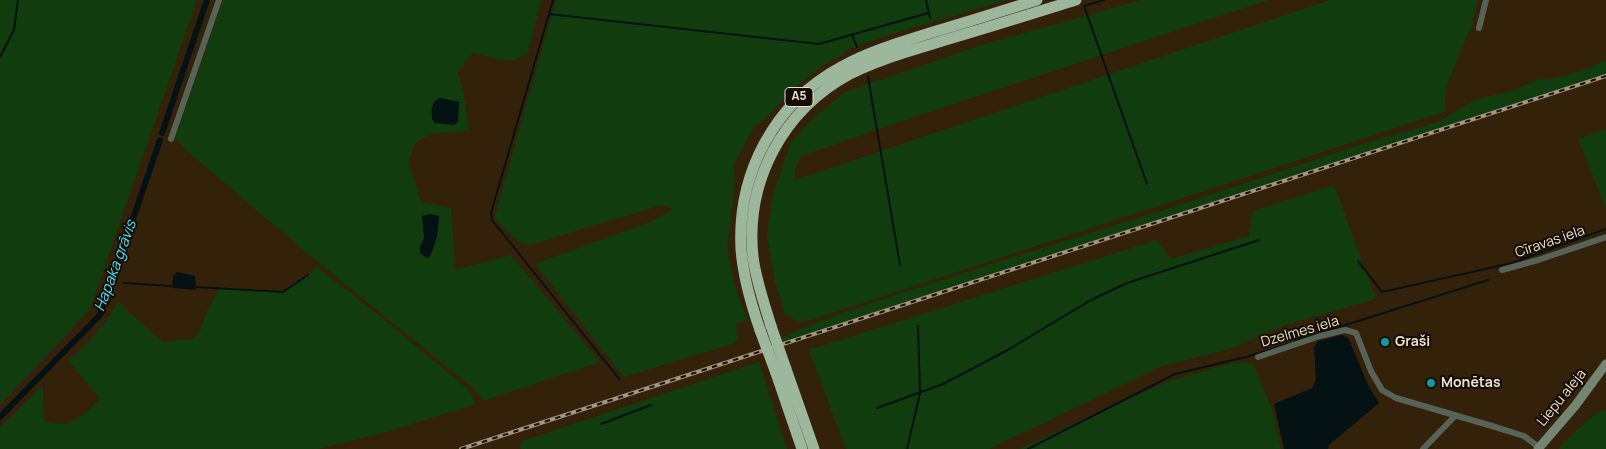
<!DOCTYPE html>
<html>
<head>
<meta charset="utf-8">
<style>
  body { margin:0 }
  canvas { display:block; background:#342109 }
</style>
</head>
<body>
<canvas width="1606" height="449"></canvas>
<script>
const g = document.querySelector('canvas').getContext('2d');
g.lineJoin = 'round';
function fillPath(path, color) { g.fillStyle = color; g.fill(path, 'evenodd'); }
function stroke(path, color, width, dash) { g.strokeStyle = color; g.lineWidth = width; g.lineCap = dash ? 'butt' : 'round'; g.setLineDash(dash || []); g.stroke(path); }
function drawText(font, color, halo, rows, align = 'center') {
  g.font = font + ' Manrope,sans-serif'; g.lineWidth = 4; g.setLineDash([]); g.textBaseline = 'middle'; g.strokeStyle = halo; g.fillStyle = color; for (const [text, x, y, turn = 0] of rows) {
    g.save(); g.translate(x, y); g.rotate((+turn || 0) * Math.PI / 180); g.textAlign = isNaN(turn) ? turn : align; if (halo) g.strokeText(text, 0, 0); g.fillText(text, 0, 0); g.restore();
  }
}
const green = new Path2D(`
  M 0,0 L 197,0 L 90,309 L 0,405 Z
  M 223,0 L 541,0 L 528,53 L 515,60 L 506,61 L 473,53 L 458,71 L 465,101 L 469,131 L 430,134 L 414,144 L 409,163 L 421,202 L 451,208 L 455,270 L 511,255 L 600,362 L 483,401 L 474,389 L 295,243 L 185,149 L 175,138 Z
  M 556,0 L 1007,0 L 895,33 L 845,50 L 844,54 L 825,64 L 794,88 L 768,116 L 754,127 L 734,164 L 733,199 L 727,246 L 734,284 L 748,321 L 736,323 L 738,334 L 735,343 L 624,377 L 535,264 L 653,221 L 673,209 L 668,206 L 658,206 L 530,245 L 522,244 L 496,220 L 496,212 Z
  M 1141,0 L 1268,0 L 893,124 L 802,156 C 794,164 795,170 795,180 L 1330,0 L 1477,0 L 1472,27 L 1466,38 L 1446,87 L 1444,112 L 811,320 L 801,322 L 794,321 L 790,314 L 785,315 L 774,278 L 767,236 L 773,195 L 790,144 L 811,120 L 845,92 L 982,45 Z
  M 1606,60 L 1606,74 L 783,342 L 782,337 L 813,324 L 871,303 L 1010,258 L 1167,209 L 1353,147 L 1438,122 L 1477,99 L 1509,92 L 1538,80 L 1561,77 L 1590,68 Z
  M 1606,129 L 1606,208 L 1578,139 Z
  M 1334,185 L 1376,299 L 1285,325 L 1232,348 L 1160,367 L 989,449 L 846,449 L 809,350 L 1157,240 L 1171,259 L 1249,236 L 1253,211 Z
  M 316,266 L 376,313 L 469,390 L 476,404 L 393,430 L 318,449 L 0,449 L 0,427 L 43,385 L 44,421 C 49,422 55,423 60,424 C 75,425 92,408 100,398 L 68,361 C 89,344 105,324 119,301 L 127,311 L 163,342 L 192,339 L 200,331 L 207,311 L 220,288 L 283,292 L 308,275 Z
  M 759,362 L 787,449 L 521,449 L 520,442 Z
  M 1233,363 L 1253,363 L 1271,406 L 1281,449 L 1019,449 L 1169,381 Z
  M 1606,409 L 1606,449 L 1559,449 L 1563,443 L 1594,415 Z`);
const water = new Path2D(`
  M 440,98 L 459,102 L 458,122 L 454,125 L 435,123 L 432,119 C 432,110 430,102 440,98 Z
  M 430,214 L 439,216 C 439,230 436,245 429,258 L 425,257 L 420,253 L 420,247 L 424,238 L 422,216 Z
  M 177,272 L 195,276 L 196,290 L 173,288 L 172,286 L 173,276 Z
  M 1342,335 L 1349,339 L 1368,385 L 1379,403 L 1329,445 L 1328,449 L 1284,449 L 1274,404 L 1312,388 L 1316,380 L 1314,347 L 1318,341 Z`);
const stream = new Path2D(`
  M 553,0 L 491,213 L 492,220 L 620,380
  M 926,0 L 930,18
  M 1104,0 L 1084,6 L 1147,184
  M 549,14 L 819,44 L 928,13
  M 852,35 L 857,47
  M 0,57 L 14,30 L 18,0
  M 868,77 L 900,265
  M 1358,261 L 1382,292 L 1512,263 L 1606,229
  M 111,282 L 115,283
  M 124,283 L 172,286
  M 196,287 L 283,292 L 308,275
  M 1295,341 L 1488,280
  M 877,408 L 943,384 L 1006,351 L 1091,300 L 1127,283 L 1259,240
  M 601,424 L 651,405
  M 907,449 L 920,393 L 918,326
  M 1028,449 L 1175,374 L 1250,356 L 1287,344`);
const canal = new Path2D(`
  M 162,133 L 207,0
  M 0,417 L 100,315 L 160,140`);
const street = new Path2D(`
  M 1479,28 L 1486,0
  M 171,139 L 219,0
  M 1502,270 L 1538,260 L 1606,237
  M 1258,357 L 1320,336 L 1345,330 L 1356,333 L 1371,371 L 1382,390 L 1396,398 L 1492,426 L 1524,436 L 1540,448
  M 1423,449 L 1455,416`);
const secondary = new Path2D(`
  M 1538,449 L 1575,406 L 1606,364`);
const highway = new Path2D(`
  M 771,326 C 764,303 756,280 753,257 C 745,181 783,110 850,74 C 879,59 911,51 942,41 C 987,28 1031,14 1076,0
  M 760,330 C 751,304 743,277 741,249 C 737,174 774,103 841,67 C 870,51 901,42 933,32 C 967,22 1002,11 1037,0
  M 786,369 L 814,449
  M 776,373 L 802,449`);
const rail = new Path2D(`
  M 461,449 L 1606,76`);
const highwayBridge = new Path2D(`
  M 771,326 L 786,369
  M 760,330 L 776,373`);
const markers = [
  [1385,342,5,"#0f9aa8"],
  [1431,383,5,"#0f9aa8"]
];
const shields = [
  [799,97,28]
];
const shieldNames = [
  ["A5",799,97]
];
const streetNames = [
  ["Cīravas iela",1550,242,-19],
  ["Dzelmes iela",1300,332,-16],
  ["Liepu aleja",1562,398,-51]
];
const poiNames = [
  ["Graši",1395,342],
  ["Monētas",1441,383]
];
const waterNames = [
  ["Hapaka grāvis",116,266,-70]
];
fillPath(green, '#113d0e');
fillPath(water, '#051214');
stroke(stream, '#051214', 2);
stroke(canal, '#051214', 6);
stroke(street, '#586358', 6);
stroke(secondary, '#748574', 9);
stroke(highway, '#9db79d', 11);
stroke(rail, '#a49583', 4);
stroke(rail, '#150d04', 2, [5.5]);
stroke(highwayBridge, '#9db79d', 11);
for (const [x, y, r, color] of markers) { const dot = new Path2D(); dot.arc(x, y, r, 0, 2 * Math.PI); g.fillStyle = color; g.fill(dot); stroke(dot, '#150d04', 2); }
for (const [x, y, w] of shields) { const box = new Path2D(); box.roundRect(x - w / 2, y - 9.5, w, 19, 4); g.fillStyle = '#150d04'; g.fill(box); stroke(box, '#ede0d2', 1); }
drawText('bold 12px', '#ede0d2', null, shieldNames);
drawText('14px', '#ede0d2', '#150d04', streetNames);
drawText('bold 14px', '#ede0d2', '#150d04', poiNames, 'left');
drawText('italic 15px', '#48e5f9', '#150d04', waterNames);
</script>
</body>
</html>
